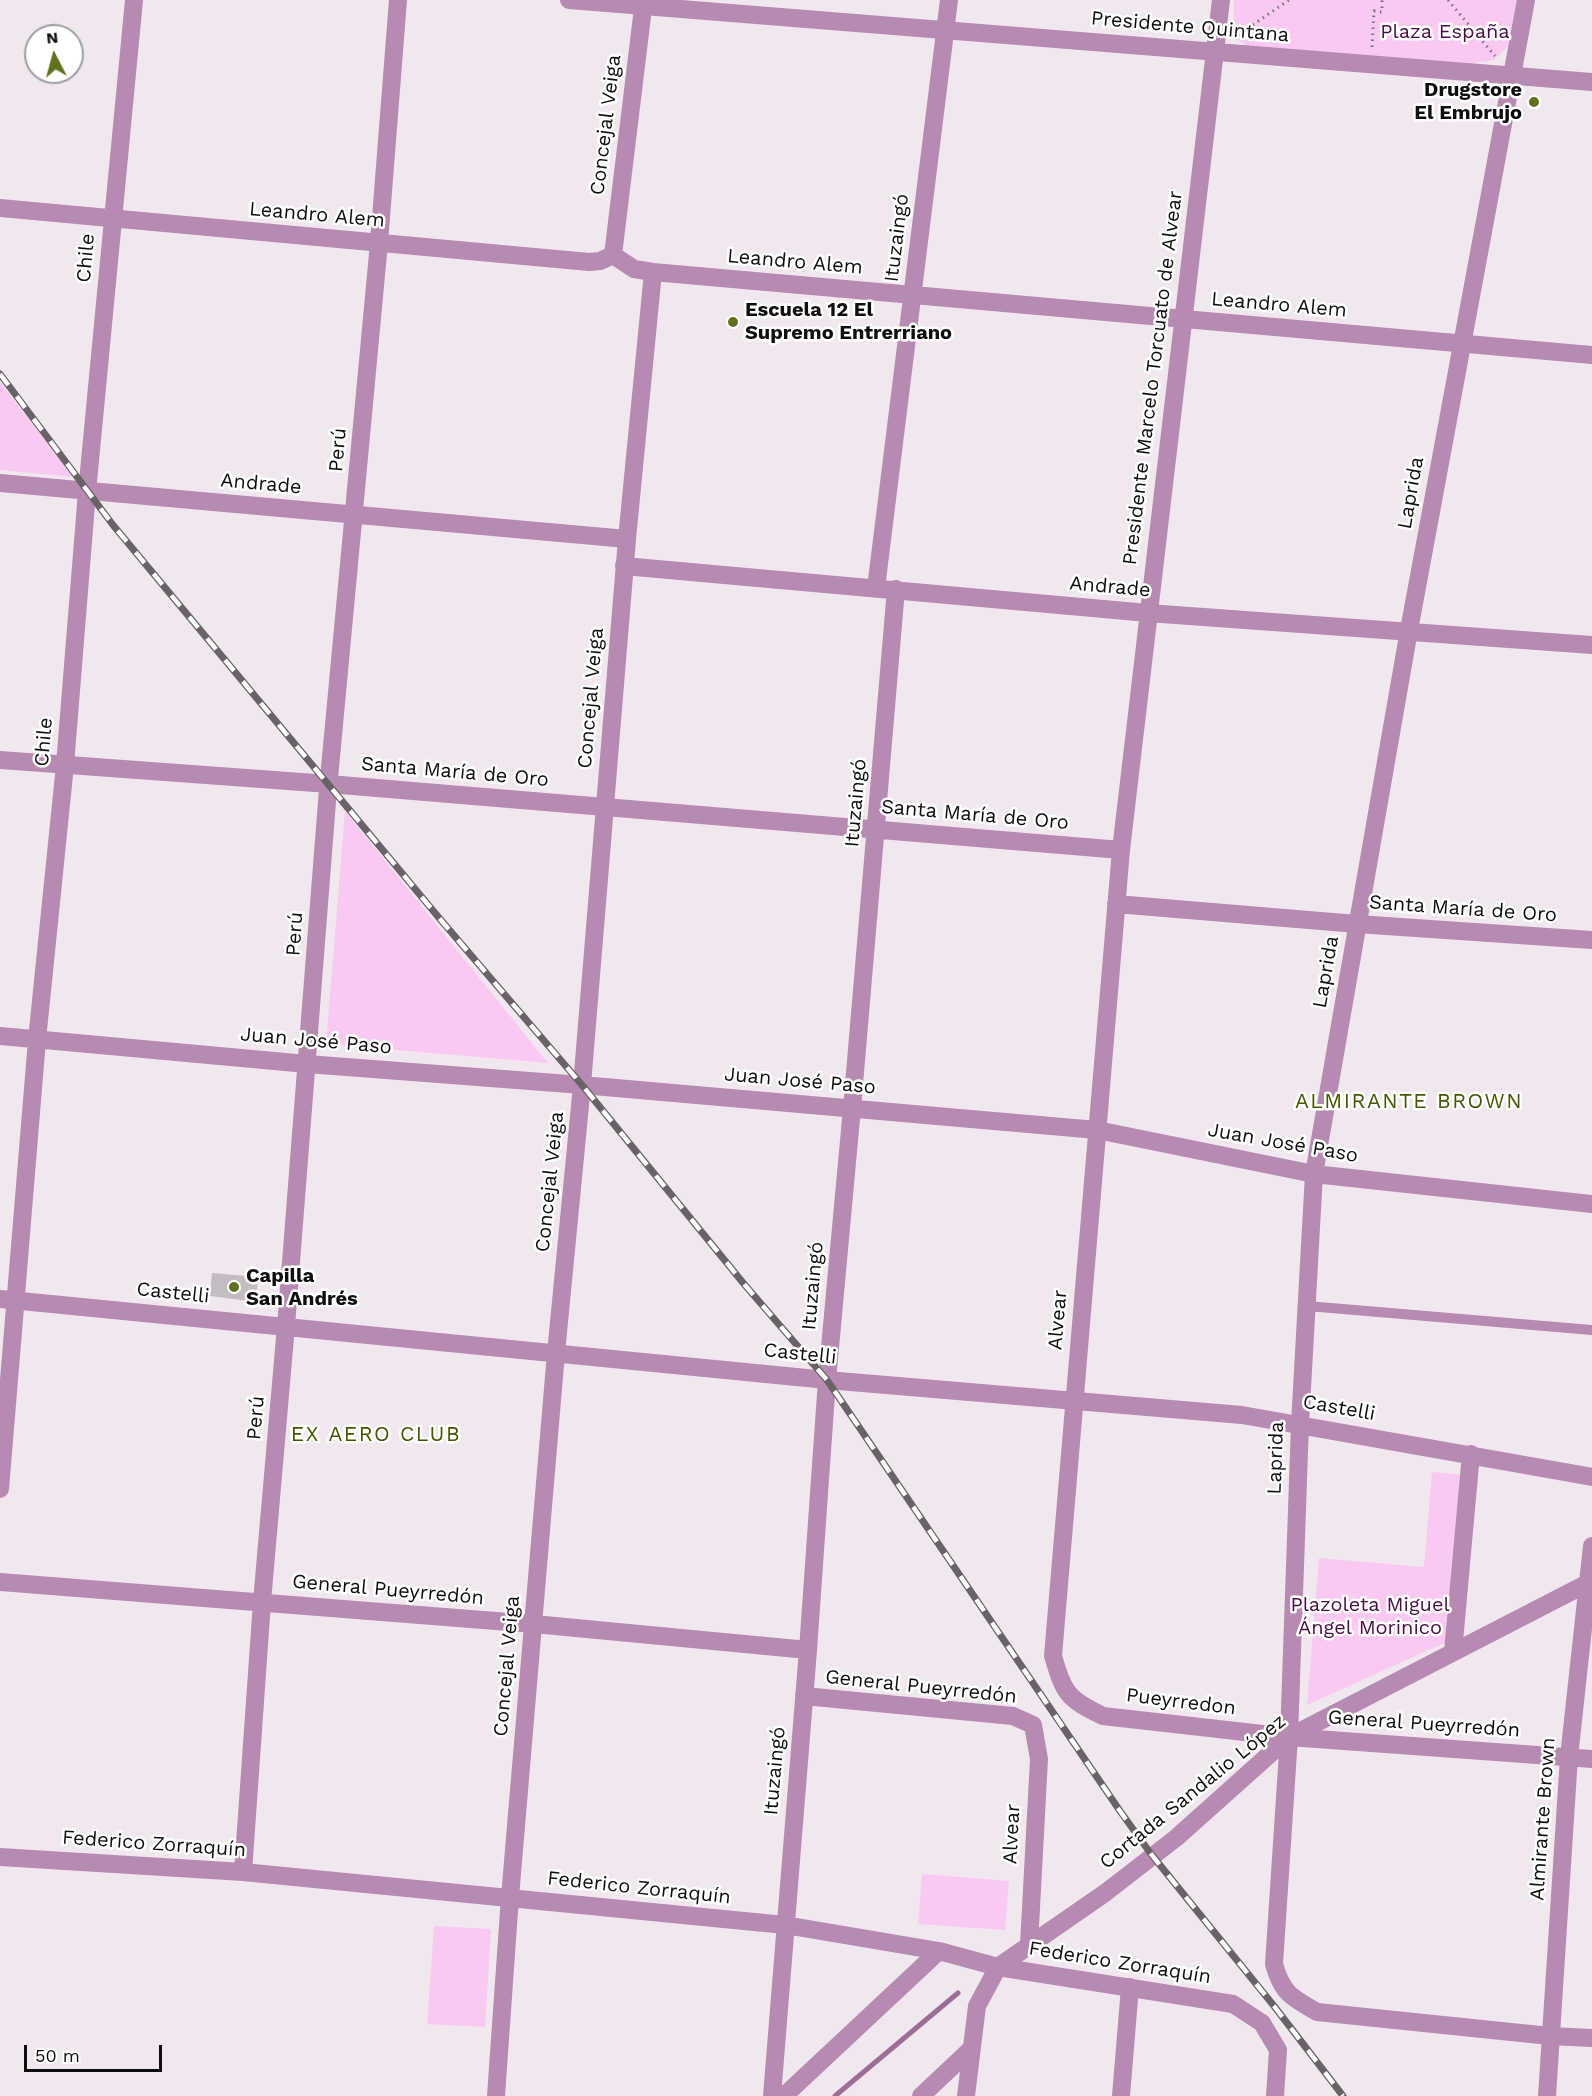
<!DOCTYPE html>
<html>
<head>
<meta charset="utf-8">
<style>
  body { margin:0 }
  #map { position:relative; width:1592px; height:2096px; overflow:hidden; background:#f1e8ef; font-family:"Work Sans",sans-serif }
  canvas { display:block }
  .north { position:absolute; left:24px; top:24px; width:60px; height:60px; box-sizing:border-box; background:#fff; border:2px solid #9f9e9f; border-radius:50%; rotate:354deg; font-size:16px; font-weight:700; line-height:24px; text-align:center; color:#100d0f }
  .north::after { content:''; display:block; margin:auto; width:21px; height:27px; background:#5f711f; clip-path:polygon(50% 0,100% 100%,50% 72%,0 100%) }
  .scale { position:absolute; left:24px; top:2045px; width:138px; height:27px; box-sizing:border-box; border:3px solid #100d0f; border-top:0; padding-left:8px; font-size:18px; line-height:21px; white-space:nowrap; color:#100d0f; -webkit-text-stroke:4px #fff; paint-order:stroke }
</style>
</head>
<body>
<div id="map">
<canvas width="1592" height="2096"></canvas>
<div class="north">N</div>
<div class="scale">50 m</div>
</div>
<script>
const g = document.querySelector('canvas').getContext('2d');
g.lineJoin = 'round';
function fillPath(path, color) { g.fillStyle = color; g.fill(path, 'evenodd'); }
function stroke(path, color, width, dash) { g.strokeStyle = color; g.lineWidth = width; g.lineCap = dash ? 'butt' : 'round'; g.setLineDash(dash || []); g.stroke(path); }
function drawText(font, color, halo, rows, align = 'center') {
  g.font = font + ' "Work Sans",sans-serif'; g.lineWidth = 5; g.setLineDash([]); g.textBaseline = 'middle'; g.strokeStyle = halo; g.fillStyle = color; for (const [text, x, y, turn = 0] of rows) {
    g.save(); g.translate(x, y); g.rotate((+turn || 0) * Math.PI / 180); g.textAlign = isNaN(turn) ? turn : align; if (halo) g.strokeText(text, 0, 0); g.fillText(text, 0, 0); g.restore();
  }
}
const green = new Path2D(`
  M 1234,0 L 1519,0 L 1510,44 L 1494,60 L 1454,66 L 1252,50 L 1233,36 Z
  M 0,382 L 73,477 L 0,470 Z
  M 345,811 L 548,1063 L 326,1044 Z
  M 1432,1472 L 1477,1476 L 1464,1634 L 1307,1705 L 1319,1558 L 1424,1567 Z
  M 922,1874 L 1009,1881 L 1005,1930 L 918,1924 Z
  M 434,1926 L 491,1929 L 485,2027 L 427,2024 Z`);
const stream = new Path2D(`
  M 835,2096 L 958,1993`);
const building = new Path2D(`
  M 212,1273 L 258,1277 L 256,1302 L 210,1296 Z`);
const path = new Path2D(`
  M 1448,0 L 1495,56
  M 1238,35 L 1289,0
  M 1372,47 L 1374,11 L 1382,12 L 1382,0`);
const lane = new Path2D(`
  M 1307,1306 L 1592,1330`);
const street = new Path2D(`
  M 569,0 L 1592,82
  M 1221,0 L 1121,850 L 1053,1656 C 1064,1693 1067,1699 1103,1716 L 1289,1737 L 1592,1759
  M 1526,0 L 1409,630 L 1314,1174 L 1300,1424 L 1289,1737 L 1274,1964 C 1282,1993 1291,1997 1317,2012 L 1550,2036 L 1592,2038
  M 0,208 L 589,262 L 600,261 L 613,255 L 634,269 L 653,272 L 1592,355
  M 613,255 L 644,0
  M 0,483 L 627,539
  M 624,566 L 1148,613 L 1592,645
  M 876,588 L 949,0
  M 0,760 L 329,784 L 1121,850
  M 1116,904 L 1357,924 L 1592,940
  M 0,1036 L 307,1064 L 582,1085 L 1097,1130 L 1314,1174 L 1592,1204
  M 0,1299 L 827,1380 L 1242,1415 L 1592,1477
  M 0,1489 L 37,1040 L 65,765 L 87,492 L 134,0
  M 0,1582 L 534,1624 L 808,1650
  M 1453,1652 L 1471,1454
  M 804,1696 L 1013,1716 L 1033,1725 L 1039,1759 L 1029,1945
  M 0,1857 L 243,1872 L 785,1925 L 939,1951 L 998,1967 L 1233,2004 L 1262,2023 L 1278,2050 L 1275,2096
  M 243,1872 L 262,1602 L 286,1326 L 328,789 L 379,243 L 398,0
  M 496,2096 L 510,1897 L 556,1353 L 582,1085 L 627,539 L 653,272
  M 772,2096 L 808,1650 L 827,1380 L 852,1108 L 896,589
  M 784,2096 L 939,1951
  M 921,2096 L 972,2048
  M 966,2096 L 977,2006 L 998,1967 L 1105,1893 L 1176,1838 L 1289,1737 L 1586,1584
  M 1121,2096 L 1130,1987
  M 1547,2096 L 1569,1757 L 1592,1546`);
const rail = new Path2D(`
  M 0,374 L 113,525 L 440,919 L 582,1085 L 744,1284 L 827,1380 L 1120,1811 L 1151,1854 L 1274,2006 L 1343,2096`);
const markers = [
  [1534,102,6,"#5f711f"],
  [733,322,6,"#5f711f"],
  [234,1287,6,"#5f711f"]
];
const streetNames = [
  ["Presidente Quintana",1190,27,5],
  ["Concejal Veiga",606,125,-83],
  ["Leandro Alem",317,215,5],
  ["Ituzaingó",897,238,-83],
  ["Chile",86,258,-85],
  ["Leandro Alem",795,262,5],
  ["Leandro Alem",1279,305,5],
  ["Presidente Marcelo Torcuato de Alvear",1153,378,-83],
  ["Perú",338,450,-85],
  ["Andrade",261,484,5],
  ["Laprida",1411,493,-80],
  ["Andrade",1110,587,5],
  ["Concejal Veiga",591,698,-85],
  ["Chile",44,742,-85],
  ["Santa María de Oro",455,772,5],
  ["Ituzaingó",856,803,-85],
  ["Santa María de Oro",975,815,5],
  ["Santa María de Oro",1463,909,4],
  ["Perú",295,934,-86],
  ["Laprida",1326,972,-80],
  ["Juan José Paso",316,1041,5],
  ["Juan José Paso",800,1081,5],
  ["Juan José Paso",1283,1143,10],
  ["Concejal Veiga",550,1182,-84],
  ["Ituzaingó",813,1286,-85],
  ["Castelli",173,1293,6],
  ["Alvear",1058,1320,-85],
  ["Castelli",800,1354,6],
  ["Castelli",1339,1408,10],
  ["Perú",256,1418,-85],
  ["Laprida",1276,1458,-88],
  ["General Pueyrredón",388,1590,5],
  ["Concejal Veiga",507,1666,-85],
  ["General Pueyrredón",921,1687,6],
  ["Pueyrredon",1181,1702,7],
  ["General Pueyrredón",1424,1724,4],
  ["Ituzaingó",775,1771,-85],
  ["Cortada Sandalio López",1193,1792,-39],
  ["Almirante Brown",1543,1819,-86],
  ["Alvear",1012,1834,-87],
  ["Federico Zorraquín",154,1844,4],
  ["Federico Zorraquín",639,1888,6],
  ["Federico Zorraquín",1120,1963,9]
];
const parkNames = [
  ["Plaza España",1445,32],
  ["Plazoleta Miguel",1370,1605],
  ["Ángel Morinico",1370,1628]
];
const poiNames = [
  ["Drugstore",1522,90,"right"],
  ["El Embrujo",1522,113,"right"],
  ["Escuela 12 El",745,310],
  ["Supremo Entrerriano",745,333],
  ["Capilla",246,1276],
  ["San Andrés",246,1299]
];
const neighbourhoodNames = [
  ["ALMIRANTE BROWN",1409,1102],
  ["EX AERO CLUB",376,1435]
];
fillPath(green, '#f9c9f2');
stroke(stream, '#9d6d96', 5);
fillPath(building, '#c4bcc3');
stroke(path, '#797478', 3, [1.5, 4.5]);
stroke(lane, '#b78ab1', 10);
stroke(street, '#b78ab1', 18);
stroke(rail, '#696367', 7);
stroke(rail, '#fff', 4.5, [14]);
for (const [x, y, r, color] of markers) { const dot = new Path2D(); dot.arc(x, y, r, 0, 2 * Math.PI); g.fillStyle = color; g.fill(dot); stroke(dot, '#fff', 2); }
drawText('20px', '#100d0f', '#fff', streetNames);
drawText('20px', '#480d44', '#fff', parkNames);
drawText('bold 20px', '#100d0f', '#fff', poiNames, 'left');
g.letterSpacing = '1.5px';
drawText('21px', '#465603', '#fff', neighbourhoodNames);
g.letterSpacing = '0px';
</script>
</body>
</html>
